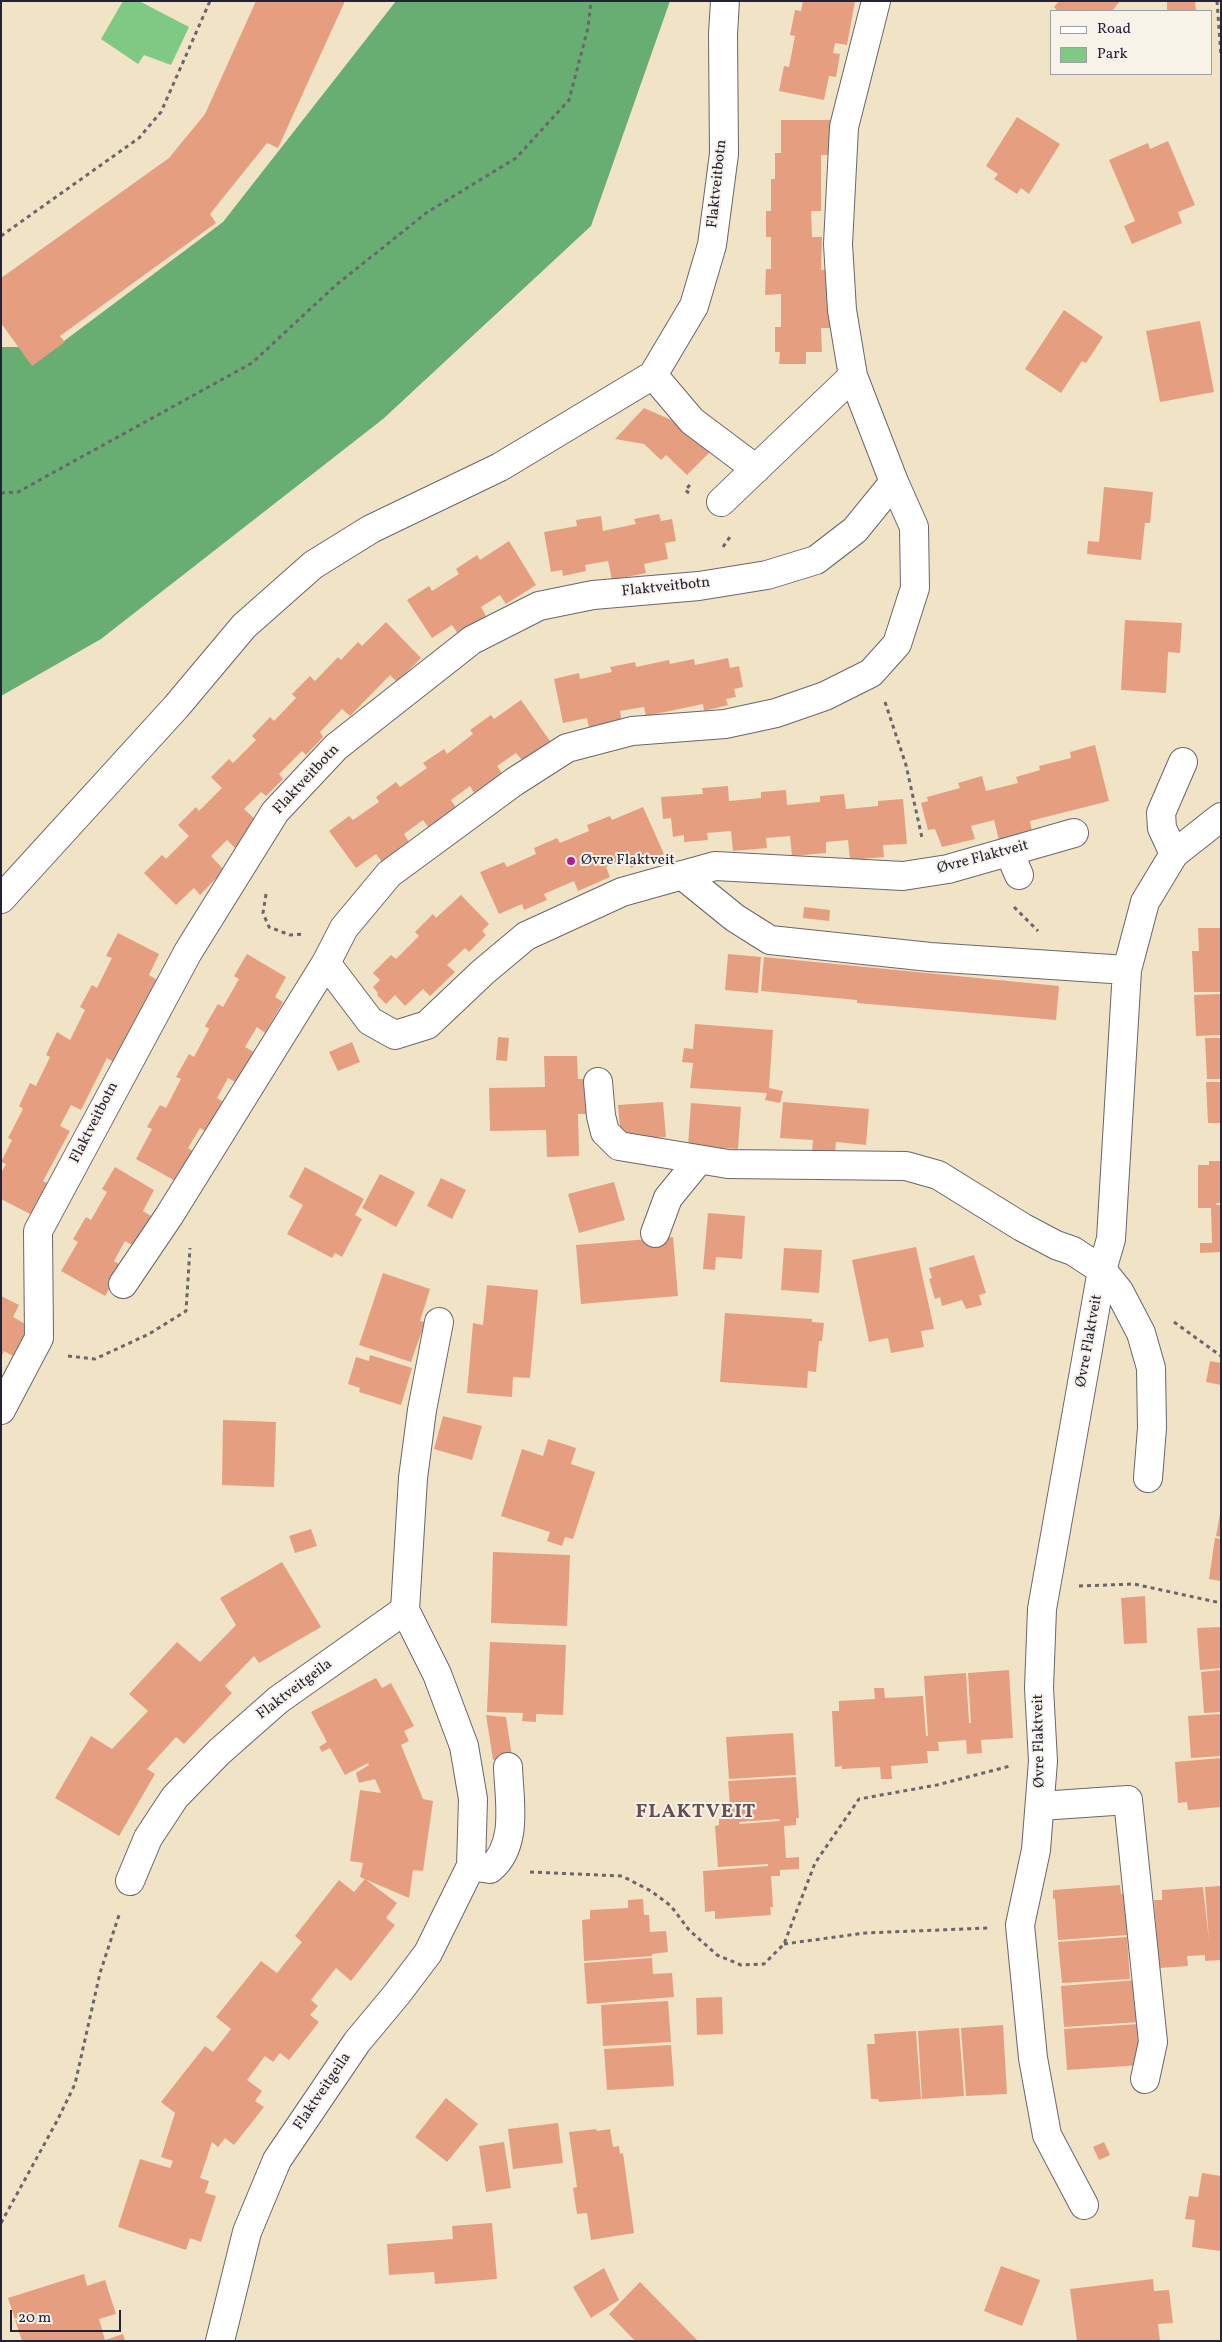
<!DOCTYPE html>
<html>
<head>
<meta charset="utf-8">
<style>
  body { margin:0 }
  #map { position:relative; width:1222px; height:2342px; overflow:hidden; background:#f1e3c6; font-family:Vollkorn,serif }
  canvas { display:block }
  .frame { position:absolute; inset:0; border:2px solid #22223b; pointer-events:none }
  .legend { position:absolute; left:1050px; top:10px; width:162px; height:65px; box-sizing:border-box; background:#f7f3e8; border:1px solid #a29fa3; margin:0; padding:6px 9px; list-style:none; font-size:15px; color:#22223b }
  .legend li { display:flex; align-items:center; gap:10px; height:25px }
  .legend b { width:25px; border:1px solid #a29fa3 }
  .scale { position:absolute; left:10px; top:2310px; width:111px; height:22px; box-sizing:border-box; border:2px solid #22223b; border-top:0; padding-left:6px; font-size:15px; line-height:18px; white-space:nowrap; color:#22223b; -webkit-text-stroke:4px #f7f3e8; paint-order:stroke }
</style>
</head>
<body>
<div id="map">
<canvas width="1222" height="2342"></canvas>
<div class="frame"></div>
<ul class="legend">
<li><b style="height:6px;background:#fff"></b>Road</li>
<li><b style="height:14px;background:#80c985"></b>Park</li>
</ul>
<div class="scale">20 m</div>
</div>
<script>
const g = document.querySelector('canvas').getContext('2d');
g.lineJoin = 'round';
function fillPath(path, color) { g.fillStyle = color; g.fill(path, 'evenodd'); }
function stroke(path, color, width, dash) { g.strokeStyle = color; g.lineWidth = width; g.lineCap = dash ? 'butt' : 'round'; g.setLineDash(dash || []); g.stroke(path); }
function drawText(font, color, halo, rows, align = 'center') {
  g.font = font + ' Vollkorn,serif'; g.lineWidth = 4; g.setLineDash([]); g.textBaseline = 'middle'; g.strokeStyle = halo; g.fillStyle = color; for (const [text, x, y, turn = 0] of rows) {
    g.save(); g.translate(x, y); g.rotate((+turn || 0) * Math.PI / 180); g.textAlign = isNaN(turn) ? turn : align; if (halo) g.strokeText(text, 0, 0); g.fillText(text, 0, 0); g.restore();
  }
}
const green = new Path2D(`
  M 123,1 L 139,1 L 189,27 L 171,65 L 144,55 L 138,64 L 101,39 Z`);
const forest = new Path2D(`
  M 396,1 L 670,1 L 591,226 L 383,419 L 101,639 L 1,696 L 1,347 L 56,347 L 223,222 Z`);
const building = new Path2D(`
  M 256,1 L 345,1 L 278,148 L 267,143 L 210,214 L 216,223 L 60,336 L 65,342 L 32,366 L 1,323 L 1,278 L 169,158 L 205,114 Z
  M 803,1 L 855,1 L 847,45 L 835,43 L 833,53 L 840,54 L 836,77 L 829,76 L 824,100 L 779,91 L 784,66 L 789,67 L 795,36 L 790,35 L 795,10 L 801,11 Z
  M 1059,1 L 1120,1 L 1112,11 L 1055,11 L 1056,9 L 1054,7 Z
  M 1167,1 L 1195,1 L 1196,11 L 1167,11 Z
  M 1017,117 L 1060,144 L 1029,194 L 1021,188 L 1017,194 L 994,179 L 998,174 L 986,166 Z
  M 781,120 L 831,120 L 831,155 L 821,155 L 821,211 L 811,211 L 812,237 L 822,237 L 821,270 L 829,269 L 832,328 L 821,328 L 822,352 L 806,352 L 806,364 L 779,364 L 780,352 L 775,352 L 775,327 L 781,327 L 781,294 L 765,295 L 766,269 L 771,269 L 771,237 L 766,237 L 766,211 L 771,211 L 771,179 L 775,179 L 775,153 L 781,153 Z
  M 1168,141 L 1195,205 L 1178,212 L 1182,223 L 1132,244 L 1124,226 L 1135,221 L 1109,160 L 1148,143 L 1150,149 Z
  M 1064,310 L 1103,337 L 1086,363 L 1082,361 L 1061,393 L 1025,369 Z
  M 1200,321 L 1214,392 L 1160,402 L 1146,331 Z
  M 644,408 L 676,422 L 686,433 L 711,451 L 687,475 L 666,455 L 661,460 L 644,444 L 615,439 Z
  M 1104,487 L 1153,492 L 1150,523 L 1145,523 L 1141,560 L 1087,554 L 1088,541 L 1099,542 Z
  M 659,514 L 661,521 L 672,519 L 676,541 L 665,543 L 668,559 L 644,564 L 646,573 L 612,580 L 608,561 L 585,565 L 586,571 L 563,576 L 562,570 L 551,572 L 544,532 L 577,526 L 576,520 L 601,516 L 603,531 L 636,524 L 634,519 Z
  M 509,541 L 536,585 L 506,604 L 500,595 L 481,607 L 486,616 L 458,634 L 452,625 L 432,638 L 407,600 L 429,586 L 432,591 L 459,574 L 456,569 L 477,555 L 480,560 Z
  M 1125,620 L 1182,623 L 1180,653 L 1168,652 L 1166,693 L 1121,690 Z
  M 386,622 L 421,658 L 397,682 L 390,675 L 350,716 L 342,709 L 320,732 L 323,737 L 306,755 L 302,751 L 279,774 L 283,779 L 266,796 L 261,792 L 244,809 L 259,823 L 235,848 L 227,840 L 211,856 L 224,870 L 200,895 L 194,888 L 176,905 L 144,873 L 162,855 L 166,859 L 189,836 L 178,825 L 196,807 L 199,811 L 222,788 L 211,777 L 229,759 L 233,763 L 256,740 L 252,736 L 270,717 L 274,721 L 296,698 L 292,694 L 310,676 L 315,681 L 338,657 L 341,660 L 358,642 L 362,646 Z
  M 728,658 L 730,668 L 739,666 L 743,687 L 734,689 L 736,697 L 726,699 L 728,705 L 704,711 L 703,704 L 646,716 L 644,707 L 620,711 L 622,722 L 589,728 L 587,718 L 563,723 L 554,679 L 579,673 L 580,679 L 612,672 L 610,667 L 635,662 L 636,667 L 669,660 L 670,664 L 694,659 L 695,665 Z
  M 521,700 L 550,741 L 523,761 L 516,753 L 497,766 L 503,775 L 475,795 L 470,786 L 451,800 L 457,809 L 429,828 L 423,820 L 404,834 L 409,842 L 382,862 L 376,854 L 356,868 L 329,831 L 349,816 L 353,820 L 379,802 L 376,797 L 396,782 L 400,787 L 427,768 L 423,763 L 444,749 L 447,754 L 473,734 L 470,730 L 491,715 L 494,719 Z
  M 1095,745 L 1109,801 L 1030,821 L 1032,831 L 999,840 L 994,820 L 971,826 L 975,839 L 942,847 L 935,829 L 928,830 L 921,803 L 928,801 L 927,797 L 960,788 L 958,783 L 982,776 L 986,791 L 1018,783 L 1016,777 L 1040,770 L 1039,766 L 1071,758 L 1070,752 Z
  M 728,786 L 729,801 L 761,798 L 761,792 L 786,790 L 787,805 L 820,802 L 820,796 L 844,794 L 846,809 L 878,806 L 878,801 L 903,799 L 907,844 L 883,845 L 884,857 L 850,860 L 848,840 L 826,842 L 826,853 L 792,856 L 790,836 L 766,838 L 767,848 L 733,851 L 731,831 L 707,833 L 708,840 L 684,842 L 684,835 L 673,837 L 671,818 L 663,819 L 661,797 L 703,794 L 702,788 Z
  M 643,807 L 664,854 L 631,868 L 627,858 L 606,867 L 610,877 L 578,891 L 574,881 L 544,894 L 547,900 L 524,910 L 522,904 L 499,914 L 480,872 L 504,862 L 507,867 L 536,854 L 534,848 L 557,838 L 560,843 L 589,831 L 587,825 L 610,816 L 612,820 Z
  M 461,895 L 489,924 L 482,931 L 486,935 L 469,952 L 465,948 L 447,965 L 455,972 L 430,996 L 423,989 L 405,1006 L 395,995 L 386,1004 L 377,995 L 378,993 L 373,987 L 380,980 L 373,973 L 391,955 L 396,959 L 419,936 L 415,932 L 433,914 L 436,918 Z
  M 804,907 L 830,910 L 829,921 L 803,918 Z
  M 1198,928 L 1221,928 L 1221,992 L 1194,992 L 1192,951 L 1199,951 Z
  M 118,933 L 159,954 L 149,975 L 157,980 L 115,1063 L 107,1058 L 81,1110 L 71,1105 L 60,1126 L 70,1131 L 43,1181 L 52,1186 L 36,1217 L 1,1199 L 1,1173 L 6,1164 L 1,1162 L 12,1140 L 8,1138 L 23,1109 L 19,1106 L 30,1083 L 36,1086 L 50,1057 L 46,1055 L 57,1032 L 70,1040 L 85,1010 L 80,1007 L 92,985 L 97,988 L 112,958 L 106,956 Z
  M 247,954 L 286,977 L 275,997 L 283,1002 L 265,1033 L 257,1027 L 245,1047 L 254,1052 L 237,1083 L 228,1078 L 217,1098 L 225,1103 L 208,1133 L 200,1128 L 188,1148 L 196,1153 L 179,1183 L 136,1159 L 152,1129 L 147,1127 L 160,1105 L 166,1108 L 181,1079 L 176,1077 L 189,1054 L 194,1057 L 209,1029 L 205,1026 L 218,1004 L 223,1007 L 239,979 L 234,976 Z
  M 728,954 L 761,957 L 758,993 L 725,990 Z
  M 764,957 L 1059,986 L 1056,1020 L 857,1003 L 857,1000 L 761,991 Z
  M 1221,994 L 1221,1035 L 1196,1036 L 1194,995 Z
  M 695,1024 L 773,1030 L 769,1088 L 783,1091 L 780,1103 L 765,1100 L 767,1093 L 690,1088 L 693,1063 L 682,1062 L 684,1048 L 693,1049 Z
  M 498,1037 L 509,1038 L 507,1061 L 496,1060 Z
  M 1205,1038 L 1221,1038 L 1221,1079 L 1207,1079 Z
  M 352,1042 L 360,1062 L 338,1071 L 329,1052 Z
  M 544,1056 L 577,1056 L 578,1079 L 586,1079 L 586,1114 L 578,1114 L 579,1156 L 547,1157 L 546,1130 L 490,1131 L 489,1088 L 545,1087 Z
  M 1206,1082 L 1221,1082 L 1221,1123 L 1208,1123 Z
  M 663,1102 L 666,1137 L 621,1140 L 618,1105 Z
  M 783,1102 L 869,1109 L 866,1145 L 836,1142 L 835,1153 L 812,1152 L 813,1140 L 780,1138 Z
  M 691,1103 L 741,1107 L 738,1149 L 688,1146 Z
  M 1209,1161 L 1221,1161 L 1221,1203 L 1216,1203 L 1216,1205 L 1221,1205 L 1221,1252 L 1200,1253 L 1200,1243 L 1212,1243 L 1211,1208 L 1198,1208 L 1198,1165 L 1209,1165 Z
  M 115,1167 L 154,1190 L 143,1211 L 151,1216 L 134,1246 L 125,1241 L 114,1261 L 122,1266 L 105,1296 L 61,1271 L 78,1242 L 73,1239 L 86,1217 L 91,1220 L 107,1192 L 102,1189 Z
  M 305,1167 L 364,1199 L 355,1215 L 362,1219 L 342,1257 L 335,1253 L 332,1258 L 287,1234 L 303,1205 L 289,1197 Z
  M 380,1174 L 415,1192 L 396,1227 L 362,1208 Z
  M 441,1178 L 466,1190 L 452,1219 L 427,1206 Z
  M 614,1182 L 625,1220 L 579,1233 L 568,1194 Z
  M 708,1213 L 745,1216 L 742,1259 L 716,1257 L 715,1270 L 703,1269 Z
  M 673,1237 L 678,1296 L 581,1304 L 576,1245 Z
  M 916,1247 L 934,1329 L 921,1331 L 924,1347 L 891,1353 L 888,1338 L 869,1342 L 852,1260 Z
  M 784,1248 L 822,1250 L 819,1293 L 781,1290 Z
  M 974,1255 L 986,1293 L 979,1295 L 982,1305 L 966,1309 L 962,1300 L 942,1306 L 940,1297 L 935,1299 L 929,1279 L 932,1278 L 929,1268 Z
  M 383,1273 L 430,1289 L 420,1321 L 425,1322 L 411,1362 L 359,1345 Z
  M 487,1285 L 538,1290 L 530,1378 L 513,1377 L 512,1397 L 467,1393 L 473,1323 L 483,1325 Z
  M 1,1296 L 19,1305 L 13,1317 L 29,1326 L 13,1356 L 4,1351 L 1,1357 Z
  M 725,1313 L 812,1319 L 812,1322 L 824,1323 L 822,1341 L 819,1341 L 816,1372 L 808,1371 L 807,1388 L 720,1382 Z
  M 370,1355 L 412,1368 L 401,1405 L 359,1392 L 360,1388 L 348,1384 L 356,1357 L 369,1361 Z
  M 1210,1361 L 1221,1363 L 1221,1385 L 1206,1382 Z
  M 443,1416 L 482,1426 L 472,1460 L 434,1449 Z
  M 223,1420 L 276,1422 L 274,1487 L 222,1485 Z
  M 548,1439 L 576,1448 L 571,1464 L 595,1472 L 573,1539 L 565,1537 L 562,1546 L 547,1541 L 550,1532 L 501,1516 L 522,1449 L 543,1456 Z
  M 1220,1514 L 1221,1514 L 1221,1537 L 1216,1536 Z
  M 311,1529 L 317,1546 L 295,1553 L 289,1536 Z
  M 1215,1538 L 1221,1539 L 1221,1581 L 1209,1579 Z
  M 493,1552 L 570,1555 L 567,1626 L 491,1623 Z
  M 282,1562 L 321,1627 L 259,1663 L 254,1656 L 225,1686 L 232,1693 L 184,1744 L 176,1737 L 147,1769 L 155,1774 L 119,1836 L 55,1798 L 91,1736 L 112,1749 L 148,1711 L 129,1694 L 177,1642 L 200,1662 L 236,1625 L 220,1598 Z
  M 1145,1596 L 1147,1643 L 1124,1644 L 1121,1598 Z
  M 1221,1627 L 1221,1668 L 1200,1670 L 1197,1628 Z
  M 490,1642 L 566,1645 L 563,1715 L 536,1714 L 536,1722 L 522,1721 L 523,1713 L 487,1712 Z
  M 1009,1670 L 1013,1738 L 981,1740 L 982,1753 L 967,1754 L 966,1740 L 938,1742 L 939,1751 L 927,1751 L 928,1763 L 891,1766 L 892,1779 L 881,1779 L 880,1767 L 842,1769 L 842,1766 L 835,1767 L 832,1711 L 839,1711 L 839,1701 L 875,1699 L 874,1688 L 884,1688 L 885,1698 L 923,1696 L 926,1736 L 928,1736 L 924,1676 L 966,1673 L 969,1723 L 971,1723 L 968,1673 Z
  M 1221,1670 L 1221,1712 L 1204,1713 L 1201,1672 Z
  M 376,1678 L 382,1688 L 391,1683 L 414,1726 L 404,1731 L 409,1741 L 401,1745 L 423,1799 L 433,1801 L 423,1871 L 413,1870 L 409,1898 L 360,1877 L 363,1863 L 350,1861 L 360,1790 L 381,1793 L 375,1779 L 359,1783 L 356,1773 L 369,1765 L 368,1763 L 345,1775 L 330,1748 L 322,1752 L 319,1747 L 327,1742 L 311,1712 Z
  M 1221,1714 L 1221,1756 L 1191,1758 L 1188,1716 Z
  M 486,1715 L 506,1717 L 512,1757 L 493,1760 Z
  M 793,1733 L 796,1775 L 729,1779 L 726,1737 Z
  M 1221,1758 L 1221,1807 L 1188,1810 L 1187,1802 L 1178,1803 L 1175,1762 Z
  M 796,1777 L 799,1818 L 796,1818 L 796,1825 L 784,1826 L 786,1858 L 799,1857 L 799,1869 L 780,1870 L 780,1876 L 771,1876 L 773,1907 L 770,1907 L 771,1915 L 715,1919 L 715,1911 L 705,1912 L 703,1871 L 768,1866 L 768,1864 L 718,1867 L 715,1826 L 719,1825 L 719,1819 L 731,1818 L 728,1781 ZM 779,1819 L 780,1821 L 739,1824 L 739,1822 Z
  M 365,1879 L 397,1903 L 386,1918 L 395,1925 L 351,1981 L 336,1968 L 311,2000 L 318,2006 L 310,2015 L 319,2022 L 289,2060 L 280,2053 L 273,2062 L 265,2056 L 247,2080 L 262,2091 L 255,2101 L 264,2107 L 234,2145 L 225,2138 L 218,2147 L 212,2142 L 200,2178 L 209,2181 L 205,2193 L 216,2196 L 201,2242 L 190,2238 L 186,2250 L 118,2227 L 140,2159 L 170,2168 L 173,2161 L 161,2157 L 175,2113 L 161,2102 L 205,2046 L 213,2052 L 231,2029 L 216,2017 L 261,1961 L 277,1973 L 302,1942 L 295,1936 L 339,1880 L 354,1892 Z
  M 1120,1885 L 1121,1894 L 1124,1893 L 1127,1935 L 1058,1940 L 1055,1898 L 1053,1899 L 1053,1890 Z
  M 1221,1886 L 1221,1960 L 1205,1961 L 1205,1955 L 1187,1956 L 1188,1966 L 1159,1968 L 1154,1900 L 1162,1900 L 1162,1890 L 1203,1887 L 1209,1941 L 1205,1887 Z
  M 643,1899 L 644,1915 L 649,1915 L 650,1932 L 666,1931 L 668,1952 L 652,1954 L 652,1956 L 584,1961 L 582,1920 L 590,1919 L 590,1910 L 628,1908 L 628,1900 Z
  M 1127,1937 L 1130,1979 L 1062,1983 L 1058,1942 Z
  M 652,1958 L 653,1974 L 672,1973 L 674,1997 L 587,2004 L 584,1963 Z
  M 1137,1980 L 1140,2022 L 1064,2027 L 1061,1986 Z
  M 722,1997 L 723,2034 L 697,2035 L 696,1998 Z
  M 668,2001 L 671,2042 L 603,2046 L 601,2005 Z
  M 1139,2024 L 1142,2065 L 1067,2070 L 1064,2029 Z
  M 1003,2025 L 1007,2094 L 966,2096 L 961,2028 Z
  M 959,2028 L 964,2096 L 922,2099 L 918,2031 Z
  M 916,2031 L 921,2099 L 879,2102 L 878,2099 L 871,2099 L 867,2044 L 875,2044 L 874,2034 Z
  M 671,2045 L 674,2086 L 607,2090 L 604,2049 Z
  M 446,2098 L 478,2124 L 447,2162 L 415,2137 Z
  M 558,2123 L 563,2163 L 513,2169 L 508,2129 Z
  M 596,2129 L 597,2131 L 610,2129 L 613,2147 L 619,2146 L 620,2154 L 623,2153 L 634,2233 L 591,2240 L 587,2213 L 577,2214 L 573,2188 L 577,2187 L 569,2132 Z
  M 504,2142 L 511,2188 L 486,2192 L 479,2146 Z
  M 1104,2142 L 1110,2155 L 1099,2160 L 1093,2147 Z
  M 1202,2173 L 1221,2176 L 1221,2251 L 1192,2247 L 1195,2220 L 1185,2219 L 1189,2196 L 1198,2197 Z
  M 492,2223 L 497,2279 L 435,2284 L 434,2272 L 389,2275 L 387,2244 L 453,2239 L 452,2226 Z
  M 1001,2266 L 1040,2280 L 1022,2326 L 984,2311 Z
  M 604,2268 L 619,2300 L 591,2318 L 573,2287 Z
  M 84,2274 L 87,2286 L 105,2280 L 116,2314 L 99,2319 L 105,2340 L 123,2334 L 125,2341 L 22,2341 L 8,2298 Z
  M 1153,2279 L 1154,2291 L 1169,2290 L 1173,2323 L 1158,2324 L 1160,2341 L 1077,2341 L 1070,2289 Z
  M 640,2282 L 698,2341 L 635,2341 L 609,2314 Z`);
const path = new Path2D(`
  M 1217,1 L 1221,56
  M 1,236 L 139,138 L 161,112 L 210,1
  M 1,493 L 18,492 L 252,363 L 336,285 L 426,213 L 516,158 L 569,100 L 588,28 L 591,1
  M 689,493 L 685,490 L 691,484
  M 723,547 L 732,534
  M 885,702 L 906,765 L 922,838
  M 266,894 L 263,913 L 269,927 L 290,935 L 304,934
  M 1014,907 L 1038,931
  M 1174,1322 L 1221,1356
  M 68,1356 L 95,1359 L 149,1334 L 186,1311 L 190,1248
  M 1079,1586 L 1134,1584 L 1221,1603
  M 530,1872 L 622,1876 L 651,1891 L 671,1906 L 689,1930 L 717,1955 L 741,1965 L 764,1964 L 784,1944 L 815,1863 L 859,1799 L 937,1785 L 1010,1766
  M 784,1944 L 865,1933 L 988,1928
  M 1,2223 L 57,2121 L 75,2084 L 100,1973 L 120,1912`);
const minor = new Path2D(`
  M 653,375 L 692,421 L 756,469
  M 721,502 L 853,376
  M 1009,852 L 1019,875
  M 1174,854 L 1162,828 L 1161,813 L 1183,762
  M 682,875 L 735,918 L 770,940 L 930,957 L 1127,970
  M 1,899 L 176,707 L 244,626 L 313,565 L 371,529 L 500,467 L 653,375 L 694,306 L 712,245 L 724,154 L 723,34 L 725,1
  M 326,963 L 370,1021 L 395,1035 L 427,1025 L 483,972 L 526,936 L 622,892 L 715,866 L 903,876 L 948,869 L 1074,833
  M 598,1082 L 601,1116 L 605,1132 L 619,1146 L 728,1164 L 906,1166 L 938,1175 L 1022,1227 L 1056,1245 L 1073,1251 L 1102,1270 L 1119,1291 L 1141,1333 L 1151,1368 L 1152,1428 L 1148,1478
  M 655,1233 L 668,1198 L 699,1160
  M 123,1284 L 169,1216 L 326,963 L 344,928 L 389,874 L 514,782 L 567,748 L 632,731 L 725,724 L 776,713 L 825,696 L 871,673 L 897,644 L 915,588 L 914,527 L 894,482 L 853,376 L 842,310 L 838,244 L 844,127 L 876,1
  M 1,1410 L 39,1338 L 38,1231 L 188,952 L 275,812 L 336,747 L 472,640 L 539,606 L 593,595 L 699,586 L 767,575 L 816,560 L 855,530 L 894,482
  M 1040,1806 L 1128,1800 L 1153,2042 L 1145,2079
  M 471,1866 L 490,1869 C 519,1845 509,1800 508,1767
  M 130,1881 L 148,1838 L 175,1797 L 219,1752 L 278,1700 L 405,1610
  M 1084,2205 L 1047,2135 L 1033,2058 L 1020,1925 L 1036,1850 L 1043,1761 L 1039,1688 L 1042,1609 L 1102,1270 L 1111,1239 L 1127,970 L 1145,902 L 1174,854 L 1221,817
  M 220,2341 L 247,2232 L 277,2160 L 357,2042 L 397,1994 L 428,1953 L 471,1866 L 473,1799 L 464,1746 L 437,1674 L 405,1610 L 413,1478 L 422,1410 L 439,1322`);
const markers = [
  [571,861,5,"#b5179e"]
];
const streetNames = [
  ["Flaktveitbotn",718,184,-84],
  ["Flaktveitbotn",666,588,-6],
  ["Flaktveitbotn",307,780,-47],
  ["Øvre Flaktveit",983,858,-15],
  ["Flaktveitbotn",95,1123,-63],
  ["Øvre Flaktveit",1090,1341,-80],
  ["Flaktveitgeila",295,1690,-37],
  ["Øvre Flaktveit",1040,1741,-91],
  ["Flaktveitgeila",323,2092,-56]
];
const poiNames = [
  ["Øvre Flaktveit",581,861]
];
const districtNames = [
  ["FLAKTVEIT",696,1813]
];
fillPath(green, '#80c985');
fillPath(forest, '#68ad72');
fillPath(building, '#e59f80');
stroke(minor, '#6a666c', 30);
stroke(path, '#6a666c', 3, [4, 4]);
stroke(minor, '#fff', 28);
for (const [x, y, r, color] of markers) { const dot = new Path2D(); dot.arc(x, y, r, 0, 2 * Math.PI); g.fillStyle = color; g.fill(dot); stroke(dot, '#f7f3e8', 2); }
drawText('15px', '#22223b', '#f7f3e8', streetNames);
drawText('15px', '#22223b', '#f7f3e8', poiNames, 'left');
g.letterSpacing = '1px';
drawText('bold 20px', '#664e53', '#f7f3e8', districtNames);
g.letterSpacing = '0px';
</script>
</body>
</html>
